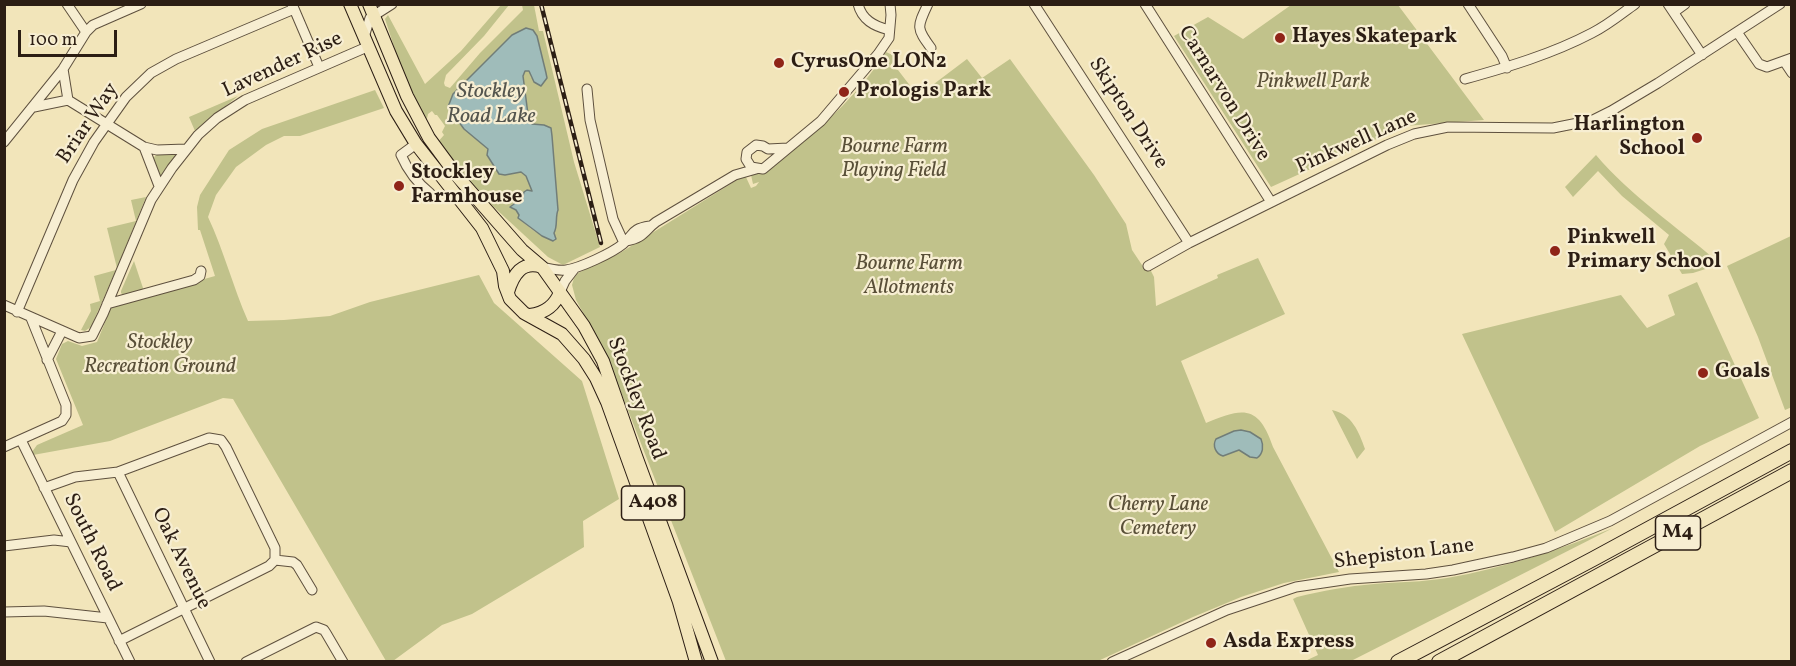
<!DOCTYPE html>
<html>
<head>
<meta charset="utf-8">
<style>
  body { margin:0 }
  #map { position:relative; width:1796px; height:666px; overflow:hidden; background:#f2e5ba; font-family:Vollkorn,serif }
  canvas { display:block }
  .frame { position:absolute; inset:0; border:6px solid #2c1e14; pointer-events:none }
  .scale { position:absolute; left:18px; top:30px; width:99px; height:27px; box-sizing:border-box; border:3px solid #2c1e14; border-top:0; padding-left:8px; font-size:18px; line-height:21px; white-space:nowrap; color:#2c1e14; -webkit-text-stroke:4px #f7eed2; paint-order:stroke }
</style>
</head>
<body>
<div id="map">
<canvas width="1796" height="666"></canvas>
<div class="frame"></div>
<div class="scale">100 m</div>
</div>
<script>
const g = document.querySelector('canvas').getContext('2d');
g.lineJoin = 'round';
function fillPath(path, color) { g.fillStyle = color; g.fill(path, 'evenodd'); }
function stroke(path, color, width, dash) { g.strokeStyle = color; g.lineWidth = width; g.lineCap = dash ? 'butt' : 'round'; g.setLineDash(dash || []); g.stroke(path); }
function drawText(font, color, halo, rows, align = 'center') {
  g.font = font + ' Vollkorn,serif'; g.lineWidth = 4.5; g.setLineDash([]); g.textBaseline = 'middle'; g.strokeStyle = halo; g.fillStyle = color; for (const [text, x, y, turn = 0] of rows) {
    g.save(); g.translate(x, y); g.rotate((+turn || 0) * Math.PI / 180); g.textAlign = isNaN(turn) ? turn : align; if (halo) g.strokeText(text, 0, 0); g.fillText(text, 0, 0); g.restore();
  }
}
const green = new Path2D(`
  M 501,5 L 509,5 L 484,36 L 446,75 L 444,83 L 445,86 L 450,88 L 480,53 L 523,10 L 522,5 L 534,5 L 539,31 L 543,31 L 574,162 L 600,247 L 563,265 L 548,257 L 484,198 L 437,143 L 444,135 L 442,132 L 445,126 L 437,115 L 435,115 L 432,111 L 428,114 L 426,123 L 422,118 L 400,65 L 385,19 L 388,15 L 425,84 L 461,51 ZM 533,30 L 537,36 L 547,78 L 531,78 L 530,71 L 525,71 L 523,76 L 529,122 L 552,136 L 558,210 C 555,217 558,226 554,233 L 556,239 L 554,241 C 541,237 528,227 518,218 L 519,215 L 516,210 L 513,209 L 512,205 L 518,197 L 522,199 L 524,192 L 533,192 L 526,176 L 521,172 L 499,174 L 487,156 L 488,149 L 464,129 L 458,122 L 465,83 L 482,66 Z
  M 1291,5 L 1398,5 L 1484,120 L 1405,126 L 1271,187 L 1174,36 L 1208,17 L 1243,39 Z
  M 886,52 L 897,57 L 889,67 L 898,70 L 918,96 L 967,59 L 982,78 L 1010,59 L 1094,175 L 1126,224 L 1132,250 L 1146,271 L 1150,269 L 1154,277 L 1156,306 L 1218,278 L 1217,275 L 1258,258 L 1285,314 L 1181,361 L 1206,423 C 1243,407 1259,405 1273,447 L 1339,572 L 1284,583 L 1241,597 L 1193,617 L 1098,661 L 726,661 L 606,354 L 576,300 L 572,285 L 574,278 L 578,273 L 620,253 L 745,175 L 751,188 L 756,186 L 759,182 L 753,184 L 751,175 C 767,173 777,162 790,152 C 827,123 860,92 886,52 Z
  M 375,90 L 384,108 L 300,136 L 284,136 L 266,145 L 236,167 L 216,195 L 208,217 C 224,251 233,287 248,321 L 284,320 L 330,316 L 370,302 L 479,275 L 494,303 L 582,381 L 619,499 L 583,521 L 584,547 L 472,614 L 442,625 L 393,661 L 386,661 L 233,399 L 223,398 L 110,441 L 33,455 L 32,452 L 37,445 L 83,425 L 56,359 L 62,344 L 68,341 L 82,346 L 97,342 L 112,305 L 215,276 L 200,230 L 198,230 L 197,207 L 200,195 L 229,150 L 262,129 Z
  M 238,96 L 195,131 L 189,117 Z
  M 157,153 L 175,154 L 176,156 L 162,175 L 159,175 L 153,159 Z
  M 1596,155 C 1630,195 1677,227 1717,261 L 1718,265 L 1693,273 L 1682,274 L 1664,244 L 1669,235 L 1622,196 L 1598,171 L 1573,197 L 1565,187 Z
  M 146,197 L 117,268 L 107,228 L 136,221 L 131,200 Z
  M 1791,236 L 1792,407 L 1785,410 L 1758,337 L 1727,266 Z
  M 134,261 L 144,291 L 124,296 L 121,293 L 121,291 Z
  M 116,270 L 91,327 L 85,331 L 81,330 L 91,311 L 90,304 L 100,301 L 94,276 Z
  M 1697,282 L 1759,418 L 1700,446 L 1555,532 L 1462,334 L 1621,295 L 1647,328 L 1675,315 L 1668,295 Z
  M 1332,410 C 1352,414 1359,432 1365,449 L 1357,459 Z
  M 1613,528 L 1351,661 L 1305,661 L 1318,655 L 1293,599 L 1297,597 C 1322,591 1348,586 1374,584 C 1398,582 1423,582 1447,578 C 1504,568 1559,550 1613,528 Z`);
const water = new Path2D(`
  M 526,28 L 533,30 L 537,36 L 546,73 L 547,78 L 541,86 L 534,82 L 529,71 L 525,71 L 523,76 L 529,122 L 532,124 L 544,125 L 551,128 L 552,136 L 558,210 C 555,217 558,226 554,233 L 556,239 L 553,241 L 542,236 L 518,218 L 519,215 L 516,210 L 510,207 L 514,204 L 518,196 L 522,199 L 524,192 L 527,190 L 532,191 L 526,176 L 521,172 L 505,175 L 499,174 L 487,155 L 488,149 L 464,129 L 448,107 L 453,94 L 512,35 Z
  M 1241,430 L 1250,432 L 1261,439 C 1264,446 1263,454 1257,458 L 1250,457 L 1239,450 L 1223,456 C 1216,454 1212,446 1216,439 L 1234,431 Z`);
const minor = new Path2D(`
  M 67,4 L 86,32
  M 292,4 L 319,67
  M 858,4 C 862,20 874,26 889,30
  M 928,4 C 917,27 916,28 931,48
  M 1034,4 L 1189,243
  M 1145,4 L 1271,202
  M 1468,4 L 1502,56 L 1507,68
  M 1668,4 L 1702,55
  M 1674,12 L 1685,4
  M 1737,32 L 1759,64 L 1767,67 L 1792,58
  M 364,37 L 370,18 L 392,4
  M 1784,61 L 1792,73
  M 63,69 L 68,100
  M 1465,79 C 1508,67 1552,54 1592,33 C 1608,25 1621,14 1635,4
  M 587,89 L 590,120 L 613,219 L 624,243
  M 34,107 L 68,100 L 144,147 L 157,150 L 186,149
  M 4,142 L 63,69 L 86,32 L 93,25 L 141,4
  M 416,144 L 401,155 C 408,171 416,182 430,193
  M 144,147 L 159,186
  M 788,148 L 768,149 L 763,146 L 756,145 L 747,152 L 746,159 L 751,167 L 763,169 L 821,121 L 878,54 L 889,38 L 891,15 L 890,4
  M 626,241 C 644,238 644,231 656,222 L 735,175 L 756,169
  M 1148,266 L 1189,243 L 1387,145 L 1414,134 L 1448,127 L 1553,128 L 1593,120 L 1611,111 L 1658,83 L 1780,4
  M 542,267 C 550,269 558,271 566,270 C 580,268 612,253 623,244 C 635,234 630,229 650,226
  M 560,292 L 565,281 L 575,268
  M 107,304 L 194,280 L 200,276 L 201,271
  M 4,305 L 79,338 L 92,336 L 103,314 L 151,200 L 172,168 L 198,135 L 217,118 L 245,100 L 367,47
  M 17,312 L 73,180 L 94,142 L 126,97 L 151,73 L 176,59 L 294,9
  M 47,360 L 62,331
  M 21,440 L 130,662
  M 4,447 L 62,421 L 66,415 L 66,405 L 31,318
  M 118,472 L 210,662
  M 44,488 L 75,477 L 118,472 L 209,438 L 221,440 L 226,447 L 275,548 L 275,560
  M 4,546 L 54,540 L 71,542
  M 275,560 L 293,562 L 297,565 L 312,590
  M 4,612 L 44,611 L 108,618
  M 119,641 L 269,566 L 275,560
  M 246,662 L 316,627 L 324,630 L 326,633 L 343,662
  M 1112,662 L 1227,610 L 1296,587 L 1350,579 L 1426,574 L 1453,570 L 1513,557 L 1546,548 L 1610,521 L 1792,422`);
const major = new Path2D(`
  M 350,4 L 396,111 L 416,144 L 482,228 L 503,271 L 505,286 L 510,299 L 524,313 L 562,334 L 584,359 L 596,378 L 607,402 L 679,602 L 696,662
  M 369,4 L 407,96 L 429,138 L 457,176 L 522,250 L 542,267 L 584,326 L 603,361 L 636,456 L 712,662
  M 508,292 C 513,275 522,260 542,267
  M 530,315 C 545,313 555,306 560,292`);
const highway = new Path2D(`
  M 1398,662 L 1593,559 L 1792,451
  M 1439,662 L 1792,471`);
const rail = new Path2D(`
  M 541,4 L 601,243`);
const markers = [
  [1280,38,6,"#8f2418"],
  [779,63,6,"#8f2418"],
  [844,92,6,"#8f2418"],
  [1697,138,6,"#8f2418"],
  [399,186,6,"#8f2418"],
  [1555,251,6,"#8f2418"],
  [1703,373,6,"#8f2418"],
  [1211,643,6,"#8f2418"]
];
const shields = [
  [653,503,63],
  [1678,533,45]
];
const shieldNames = [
  ["A408",653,503],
  ["M4",1678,533]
];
const poiNames = [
  ["Hayes Skatepark",1292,38],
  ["CyrusOne LON2",791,63],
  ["Prologis Park",856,92],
  ["Harlington",1685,126,"right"],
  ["School",1685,150,"right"],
  ["Stockley",411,174],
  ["Farmhouse",411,198],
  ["Pinkwell",1567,239],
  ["Primary School",1567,263],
  ["Goals",1715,373],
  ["Asda Express",1223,643]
];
const streetNames = [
  ["Lavender Rise",283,66,-25],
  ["Carnarvon Drive",1223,94,58],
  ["Skipton Drive",1127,114,57],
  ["Briar Way",89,124,-56],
  ["Pinkwell Lane",1357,143,-24],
  ["Stockley Road",635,399,69],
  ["South Road",91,543,64],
  ["Shepiston Lane",1404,555,-7],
  ["Oak Avenue",180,559,64]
];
const parkNames = [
  ["Pinkwell Park",1313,83],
  ["Bourne Farm",894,148],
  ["Playing Field",894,172],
  ["Bourne Farm",909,265],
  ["Allotments",909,289],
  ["Stockley",160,344],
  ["Recreation Ground",160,368],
  ["Cherry Lane",1158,506],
  ["Cemetery",1158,530]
];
const waterNames = [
  ["Stockley",491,93],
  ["Road Lake",491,118]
];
fillPath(green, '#c1c28b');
fillPath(water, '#9fbcba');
stroke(water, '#717d78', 1.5);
stroke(minor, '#5e503e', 11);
stroke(major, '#2c1e14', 14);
stroke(highway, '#2c1e14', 16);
stroke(minor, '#f7eed2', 9);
stroke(major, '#f2e5ba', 12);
stroke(highway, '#f2e5ba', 14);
stroke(rail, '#2c1e14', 4.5);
stroke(rail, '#f7eed2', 2, [7]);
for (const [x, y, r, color] of markers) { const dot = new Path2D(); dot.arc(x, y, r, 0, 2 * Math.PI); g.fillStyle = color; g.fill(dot); stroke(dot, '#f7eed2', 2); }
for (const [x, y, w] of shields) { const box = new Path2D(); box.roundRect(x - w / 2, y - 17, w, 34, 4.5); g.fillStyle = '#f7eed2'; g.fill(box); stroke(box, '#2c1e14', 1.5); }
drawText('bold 20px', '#2c1e14', null, shieldNames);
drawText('bold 21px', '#2c1e14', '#f7eed2', poiNames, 'left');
drawText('21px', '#2c1e14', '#f7eed2', streetNames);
drawText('italic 21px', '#594f38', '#f7eed2', parkNames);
drawText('italic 22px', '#54554e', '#f7eed2', waterNames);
</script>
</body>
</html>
